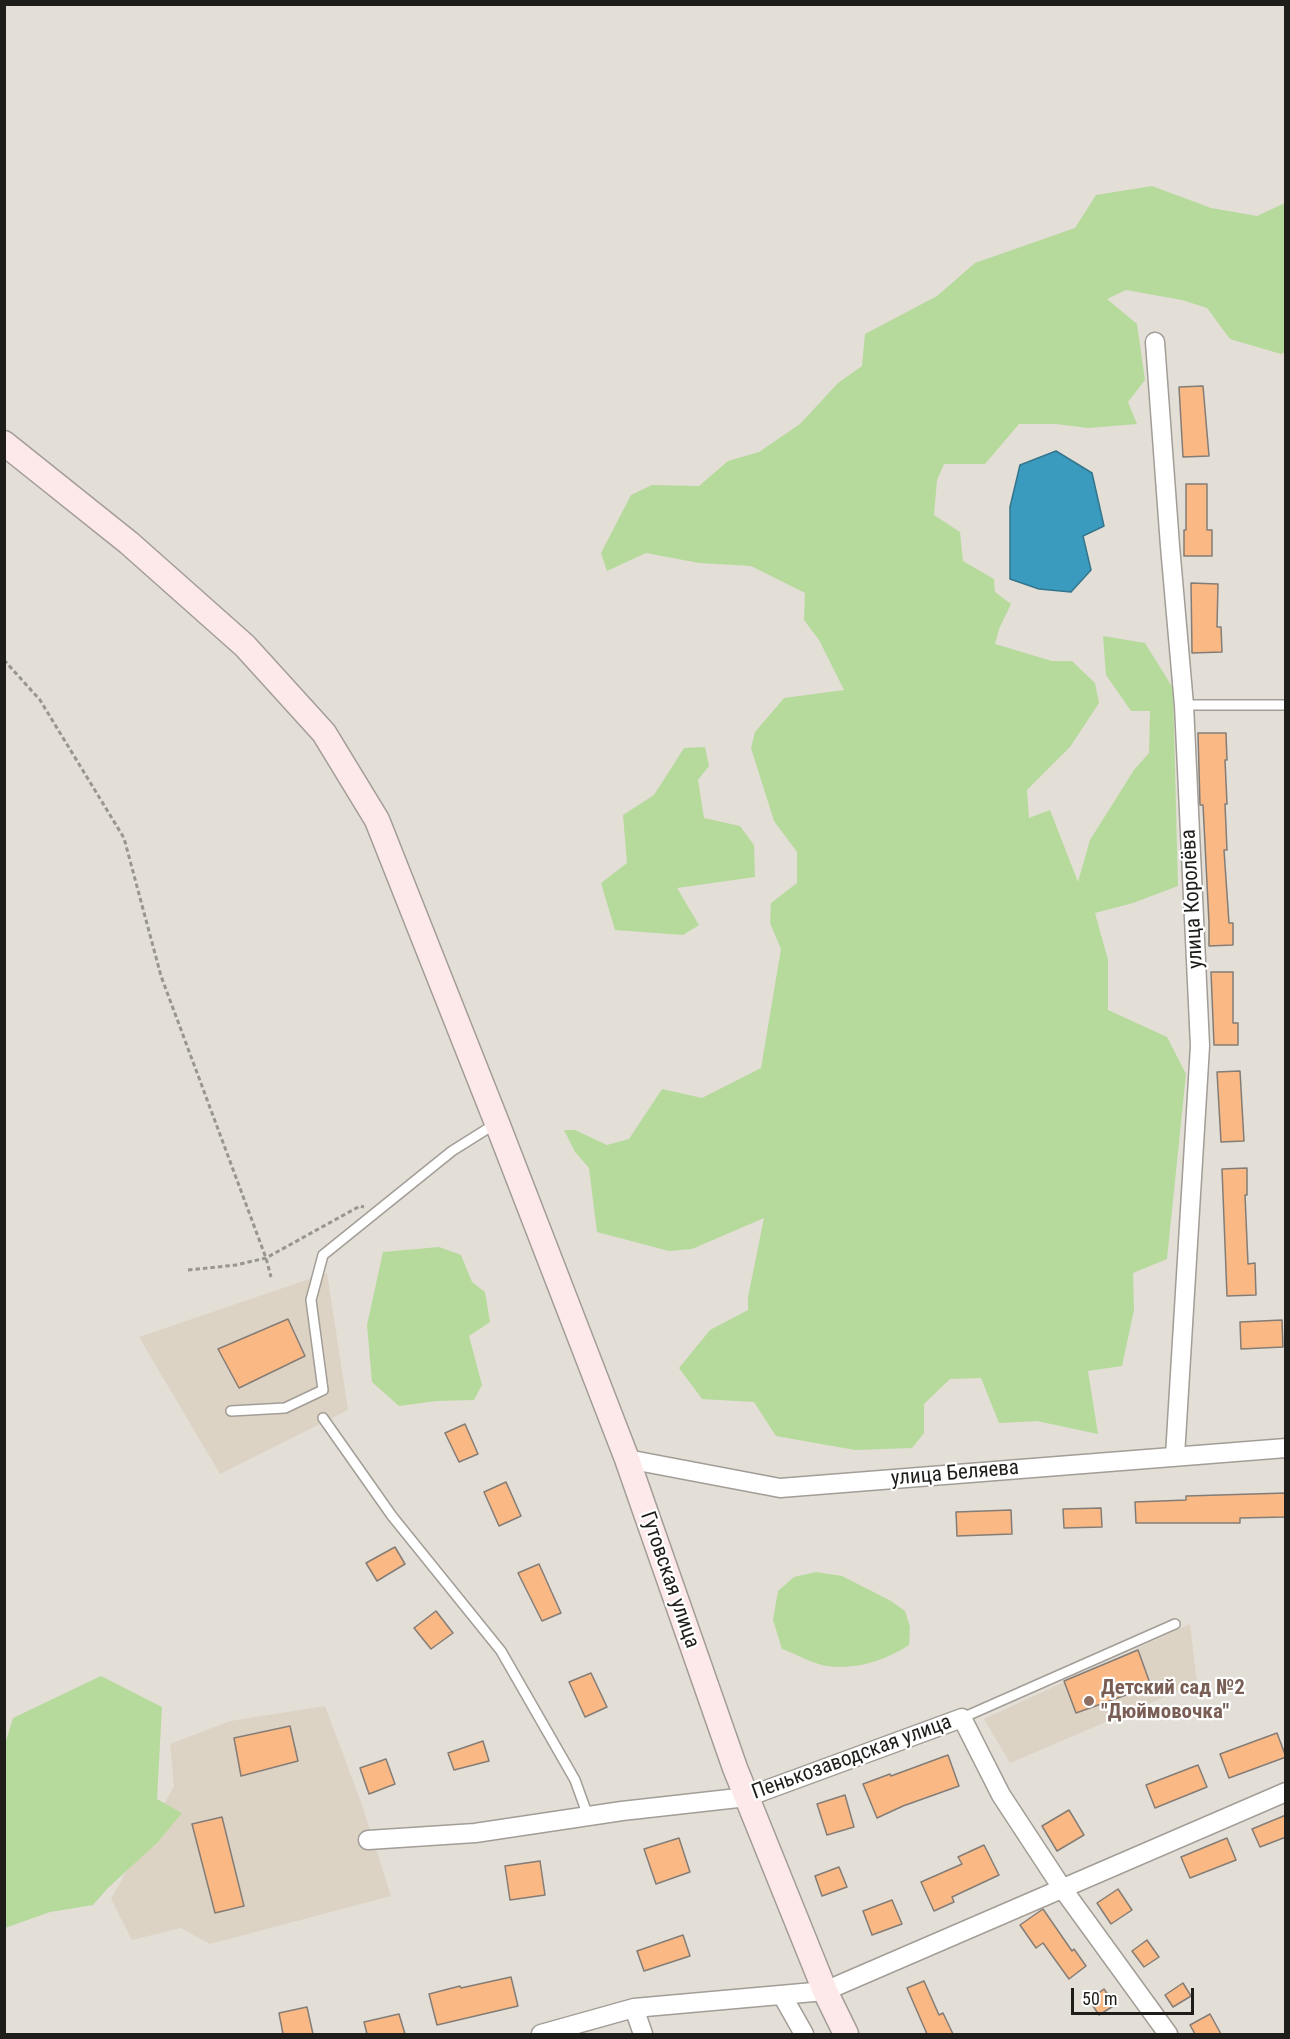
<!DOCTYPE html>
<html>
<head>
<meta charset="utf-8">
<style>
  body { margin:0 }
  #map { position:relative; width:1290px; height:2039px; overflow:hidden; background:#e3ded6; font-family:"Roboto Condensed",sans-serif }
  canvas { display:block }
  .frame { position:absolute; inset:0; border:6px solid #1f1d1a; pointer-events:none }
  .scale { position:absolute; left:1071px; top:1988px; width:123px; height:27px; box-sizing:border-box; border:3px solid #1f1d1a; border-top:0; padding-left:8px; font-size:18px; line-height:21px; white-space:nowrap; color:#1f1d1a; -webkit-text-stroke:4px #fff; paint-order:stroke }
</style>
</head>
<body>
<div id="map">
<canvas width="1290" height="2039"></canvas>
<div class="frame"></div>
<div class="scale">50 m</div>
</div>
<script>
const g = document.querySelector('canvas').getContext('2d');
g.lineJoin = 'round';
function fillPath(path, color) { g.fillStyle = color; g.fill(path, 'evenodd'); }
function stroke(path, color, width, dash) { g.strokeStyle = color; g.lineWidth = width; g.lineCap = dash ? 'butt' : 'round'; g.setLineDash(dash || []); g.stroke(path); }
function drawText(font, color, halo, rows, align = 'center') {
  g.font = font + ' "Roboto Condensed",sans-serif'; g.lineWidth = 4.5; g.setLineDash([]); g.textBaseline = 'middle'; g.strokeStyle = halo; g.fillStyle = color; for (const [text, x, y, turn = 0] of rows) {
    g.save(); g.translate(x, y); g.rotate((+turn || 0) * Math.PI / 180); g.textAlign = isNaN(turn) ? turn : align; if (halo) g.strokeText(text, 0, 0); g.fillText(text, 0, 0); g.restore();
  }
}
const built = new Path2D(`
  M 327,1273 L 348,1410 L 220,1474 L 139,1337 Z
  M 1190,1624 L 1197,1683 L 1010,1763 L 984,1719 Z
  M 325,1706 L 362,1805 L 391,1896 L 210,1944 L 181,1928 L 132,1940 L 111,1899 L 174,1786 L 170,1744 L 230,1721 Z`);
const green = new Path2D(`
  M 1152,186 L 1211,208 L 1257,216 L 1285,203 L 1285,352 L 1281,354 L 1230,339 L 1207,308 L 1182,300 L 1126,290 L 1107,299 L 1137,324 L 1145,380 L 1128,402 L 1137,424 L 1088,428 L 1056,424 L 1019,424 L 985,464 L 944,464 L 937,480 L 934,515 L 960,532 L 963,561 L 994,579 L 995,592 L 1011,604 L 999,629 L 995,644 L 1052,661 L 1072,661 L 1095,683 L 1099,703 L 1070,747 L 1027,790 L 1029,818 L 1050,810 L 1078,882 L 1090,840 L 1134,770 L 1149,753 L 1150,711 L 1131,711 L 1106,675 L 1103,636 L 1145,643 L 1173,688 L 1178,886 L 1133,903 L 1095,913 L 1108,960 L 1108,1010 L 1167,1037 L 1186,1074 L 1167,1259 L 1133,1273 L 1134,1310 L 1122,1366 L 1088,1371 L 1098,1434 L 1037,1421 L 999,1423 L 981,1378 L 950,1379 L 924,1404 L 924,1433 L 912,1448 L 855,1450 L 776,1436 L 754,1402 L 702,1399 L 679,1368 L 710,1330 L 748,1310 L 748,1297 L 764,1218 L 692,1249 L 669,1251 L 597,1232 L 589,1168 L 575,1152 L 564,1130 L 575,1130 L 607,1145 L 629,1139 L 662,1089 L 702,1098 L 761,1068 L 781,949 L 770,923 L 771,903 L 797,883 L 797,852 L 774,821 L 751,748 L 755,732 L 784,698 L 844,690 L 819,640 L 804,620 L 805,593 L 751,566 L 699,563 L 646,553 L 607,571 L 601,553 L 631,495 L 652,485 L 699,486 L 728,461 L 759,452 L 800,424 L 838,383 L 862,366 L 865,334 L 937,296 L 975,263 L 1075,228 L 1096,195 Z
  M 705,747 L 709,766 L 698,780 L 704,818 L 740,826 L 754,845 L 755,877 L 677,888 L 699,925 L 683,935 L 615,930 L 601,883 L 627,863 L 623,815 L 654,795 L 684,748 Z
  M 439,1247 L 461,1255 L 472,1282 L 485,1292 L 490,1322 L 469,1336 L 482,1385 L 474,1400 L 437,1401 L 399,1406 L 372,1382 L 367,1325 L 383,1252 Z
  M 816,1572 L 842,1576 L 891,1601 L 905,1611 L 910,1627 L 909,1645 C 885,1661 855,1670 826,1666 C 811,1663 796,1654 782,1649 L 773,1620 L 778,1591 L 794,1577 Z
  M 101,1676 L 162,1707 L 157,1799 L 182,1813 L 158,1842 L 108,1888 L 93,1905 L 50,1912 L 5,1928 L 4,1747 L 13,1718 Z`);
const water = new Path2D(`
  M 1056,451 L 1092,473 L 1104,526 L 1083,536 L 1091,570 L 1071,592 L 1039,589 L 1010,579 L 1010,507 L 1020,465 Z`);
const building = new Path2D(`
  M 1203,386 L 1209,456 L 1183,457 L 1179,387 Z
  M 1186,484 L 1207,484 L 1207,530 L 1212,530 L 1212,556 L 1184,556 L 1184,530 L 1186,530 Z
  M 1191,583 L 1218,584 L 1217,627 L 1221,627 L 1222,652 L 1192,653 Z
  M 1198,733 L 1226,733 L 1227,760 L 1225,760 L 1227,804 L 1225,804 L 1227,850 L 1224,850 L 1229,923 L 1233,923 L 1233,945 L 1209,946 L 1209,923 L 1203,805 L 1200,805 Z
  M 1211,972 L 1233,972 L 1233,1023 L 1238,1023 L 1238,1045 L 1214,1045 Z
  M 1240,1071 L 1244,1141 L 1221,1142 L 1217,1072 Z
  M 1247,1168 L 1247,1195 L 1245,1195 L 1248,1264 L 1255,1263 L 1256,1295 L 1227,1296 L 1222,1169 Z
  M 288,1319 L 305,1356 L 239,1388 L 218,1349 Z
  M 1282,1320 L 1283,1347 L 1241,1349 L 1240,1322 Z
  M 465,1424 L 478,1454 L 459,1462 L 445,1433 Z
  M 506,1482 L 521,1516 L 499,1526 L 484,1492 Z
  M 1286,1493 L 1286,1517 L 1240,1518 L 1240,1523 L 1136,1523 L 1135,1502 L 1186,1500 L 1186,1496 Z
  M 1101,1508 L 1102,1527 L 1064,1528 L 1063,1509 Z
  M 1011,1510 L 1012,1534 L 957,1536 L 956,1512 Z
  M 395,1547 L 405,1564 L 377,1581 L 366,1563 Z
  M 539,1564 L 561,1613 L 542,1621 L 518,1573 Z
  M 436,1611 L 453,1633 L 431,1649 L 414,1628 Z
  M 1138,1650 L 1151,1686 L 1076,1713 L 1064,1681 Z
  M 591,1673 L 607,1707 L 585,1717 L 569,1682 Z
  M 290,1726 L 298,1761 L 241,1776 L 234,1738 Z
  M 1277,1733 L 1286,1757 L 1229,1778 L 1220,1754 Z
  M 483,1741 L 489,1761 L 454,1770 L 448,1753 Z
  M 948,1755 L 959,1786 L 903,1806 L 877,1818 L 863,1784 L 890,1774 L 891,1776 Z
  M 386,1759 L 395,1784 L 369,1794 L 360,1768 Z
  M 1198,1765 L 1207,1787 L 1155,1808 L 1146,1785 Z
  M 845,1795 L 854,1827 L 827,1835 L 817,1804 Z
  M 1069,1810 L 1084,1835 L 1057,1851 L 1042,1826 Z
  M 1286,1815 L 1286,1837 L 1260,1847 L 1252,1829 Z
  M 222,1817 L 244,1906 L 215,1913 L 192,1824 Z
  M 679,1838 L 690,1872 L 656,1884 L 644,1849 Z
  M 1227,1838 L 1236,1860 L 1190,1878 L 1181,1857 Z
  M 984,1845 L 999,1875 L 952,1897 L 954,1902 L 934,1911 L 921,1882 L 962,1864 L 958,1857 Z
  M 540,1861 L 545,1895 L 510,1900 L 505,1866 Z
  M 839,1867 L 847,1887 L 822,1896 L 815,1876 Z
  M 1118,1889 L 1132,1910 L 1111,1924 L 1097,1903 Z
  M 892,1900 L 902,1924 L 872,1935 L 863,1911 Z
  M 1043,1909 L 1072,1951 L 1074,1949 L 1086,1966 L 1069,1979 L 1043,1943 L 1036,1948 L 1020,1925 Z
  M 683,1935 L 690,1956 L 644,1971 L 637,1951 Z
  M 1147,1940 L 1159,1957 L 1144,1967 L 1132,1951 Z
  M 511,1977 L 518,2006 L 437,2025 L 429,1994 L 460,1986 L 461,1988 Z
  M 924,1981 L 939,2015 L 943,2013 L 953,2034 L 927,2034 L 907,1988 Z
  M 1183,1983 L 1191,1996 L 1173,2007 L 1165,1995 Z
  M 1104,1989 L 1115,2005 L 1099,2015 L 1089,2000 Z
  M 307,2007 L 313,2034 L 283,2034 L 279,2013 Z
  M 399,2014 L 405,2034 L 367,2034 L 364,2022 Z
  M 1210,2014 L 1221,2034 L 1195,2034 L 1190,2025 Z`);
const path = new Path2D(`
  M 4,660 L 40,700 L 124,838 L 161,976 L 266,1258 L 271,1277
  M 188,1270 L 236,1265 L 266,1258 L 360,1206 L 364,1207`);
const lane = new Path2D(`
  M 1184,705 L 1286,705
  M 231,1411 L 285,1408 L 323,1390 L 311,1300 L 323,1255 L 452,1151 L 495,1124
  M 323,1418 L 392,1516 L 501,1651 L 575,1780 L 588,1816
  M 962,1718 L 1175,1624`);
const street = new Path2D(`
  M 1155,342 L 1170,546 L 1184,705 L 1200,1046 L 1175,1456
  M 627,1459 L 780,1488 L 1286,1448
  M 368,1840 L 475,1833 L 622,1811 L 747,1797 L 962,1718 L 1001,1795 L 1062,1888 L 1168,2034
  M 782,1995 L 804,2034
  M 634,2008 L 643,2034
  M 541,2034 L 634,2008 L 825,1991 L 1286,1792`);
const secondary = new Path2D(`
  M 4,443 L 129,543 L 245,646 L 324,733 L 377,820 L 497,1123 L 627,1459 L 735,1768 L 825,1991 L 846,2034`);
const markers = [
  [1089,1701,6,"#8d6e63"]
];
const streetNames = [
  ["улица Королёва",1193,899,-93],
  ["улица Беляева",955,1474,-5],
  ["Гутовская улица",669,1580,71],
  ["Пенькозаводская улица",852,1758,-20]
];
const educationNames = [
  ["Детский сад №2",1101,1689],
  ["\"Дюймовочка\"",1101,1713]
];
fillPath(built, '#ddd3c5');
fillPath(green, '#b6da9c');
fillPath(water, '#3b9bbe');
stroke(water, '#33758d', 1.5);
fillPath(building, '#f9b884');
stroke(building, '#847d77', 1.5);
stroke(lane, '#a29d96', 12);
stroke(street, '#a29d96', 21);
stroke(secondary, '#a29d96', 27);
stroke(path, '#99968f', 3, [4.5, 3]);
stroke(lane, '#fff', 9);
stroke(street, '#fff', 18);
stroke(secondary, '#fde9e9', 24);
for (const [x, y, r, color] of markers) { const dot = new Path2D(); dot.arc(x, y, r, 0, 2 * Math.PI); g.fillStyle = color; g.fill(dot); stroke(dot, '#fff', 2); }
drawText('21px', '#1f1d1a', '#fff', streetNames);
drawText('bold 21px', '#785e54', '#fff', educationNames, 'left');
</script>
</body>
</html>
